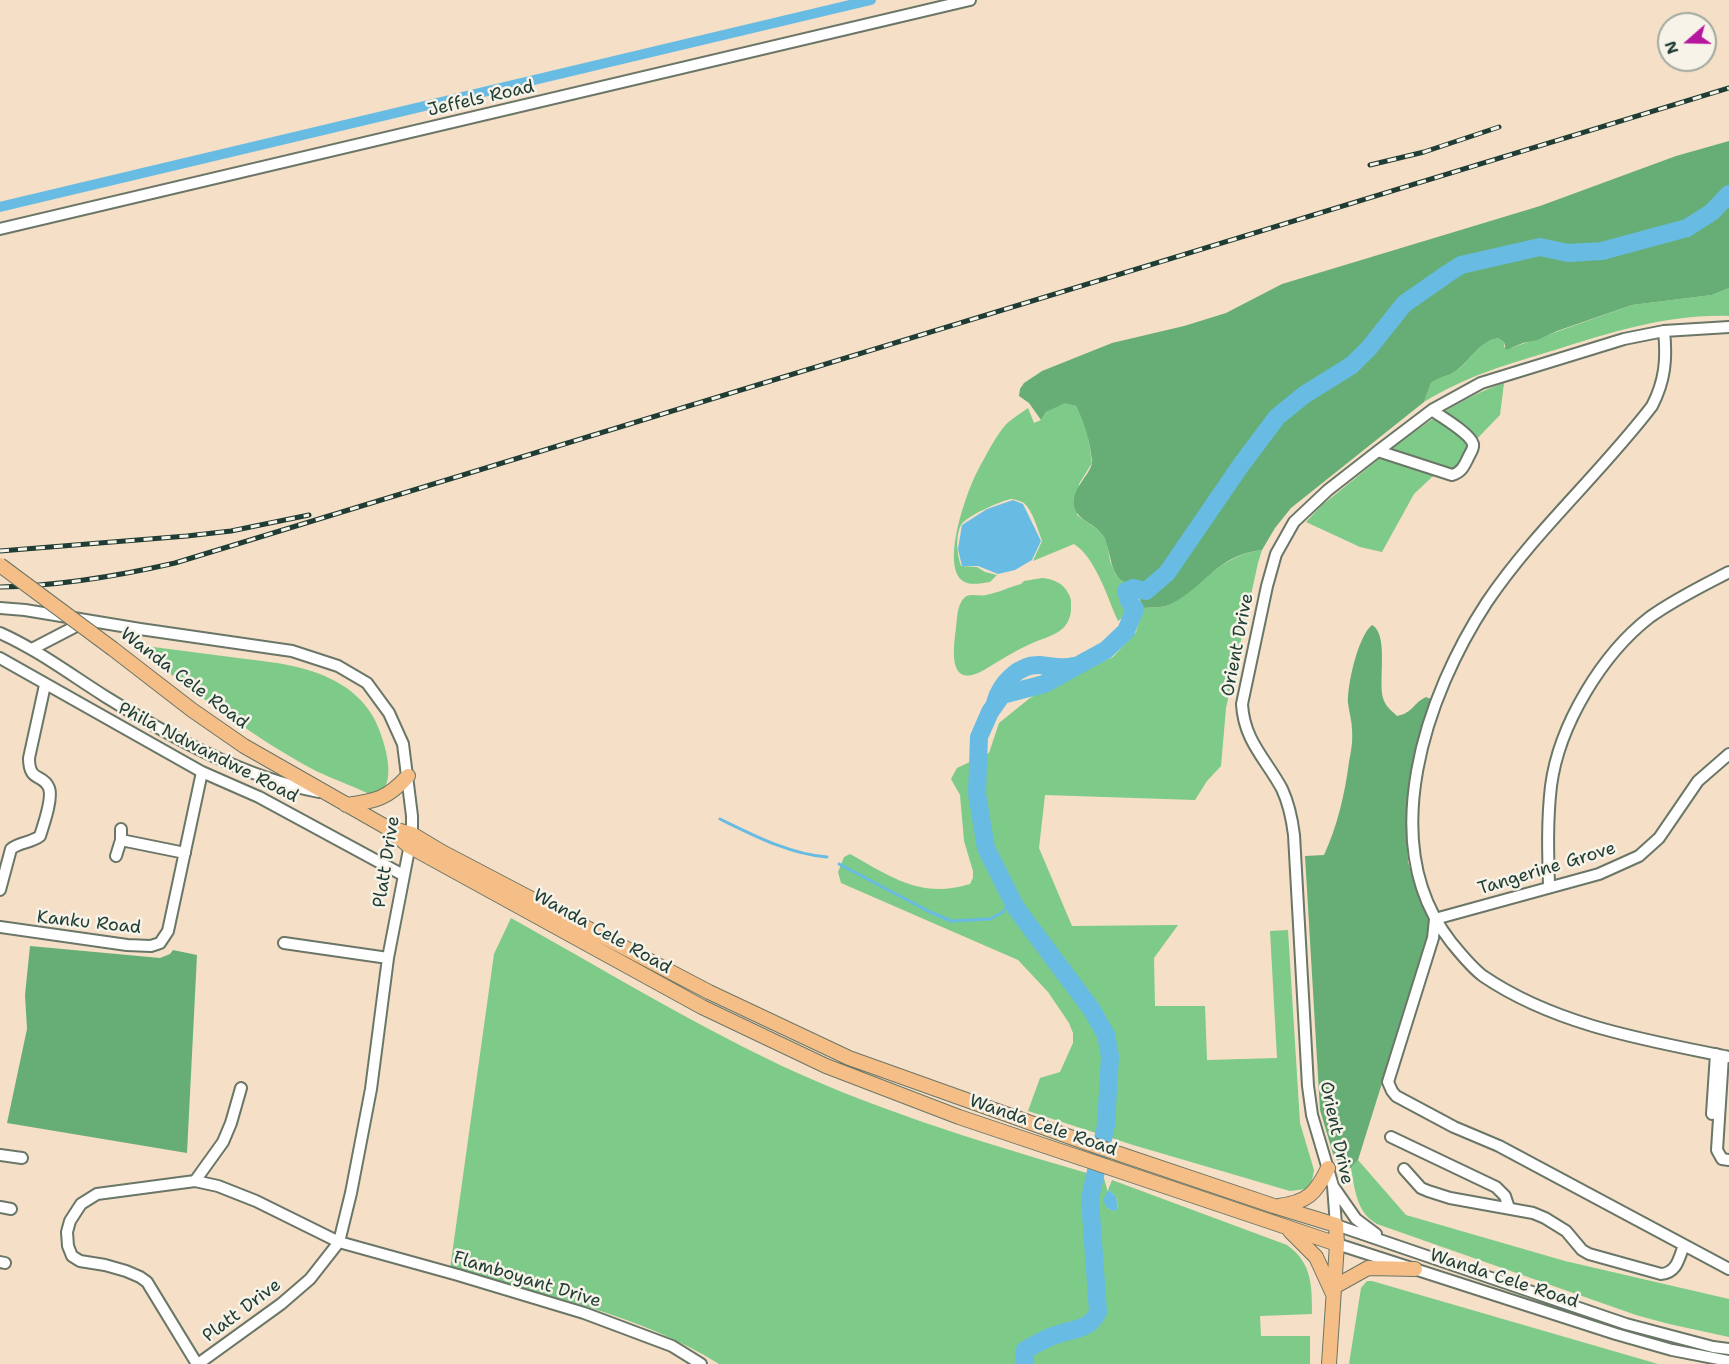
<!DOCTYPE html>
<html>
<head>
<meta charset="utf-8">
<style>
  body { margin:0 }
  #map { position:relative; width:1729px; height:1364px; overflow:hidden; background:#f5dfc6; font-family:"Shantell Sans",sans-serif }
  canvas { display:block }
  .north { position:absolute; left:1657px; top:12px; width:60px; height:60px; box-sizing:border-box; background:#f7f3e8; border:2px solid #a1aaa0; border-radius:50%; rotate:250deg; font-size:16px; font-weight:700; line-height:24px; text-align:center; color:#1f3d34 }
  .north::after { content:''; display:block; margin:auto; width:21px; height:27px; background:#b5179e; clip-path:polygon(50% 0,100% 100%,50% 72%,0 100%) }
</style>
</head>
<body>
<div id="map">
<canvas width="1729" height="1364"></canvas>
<div class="north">N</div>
</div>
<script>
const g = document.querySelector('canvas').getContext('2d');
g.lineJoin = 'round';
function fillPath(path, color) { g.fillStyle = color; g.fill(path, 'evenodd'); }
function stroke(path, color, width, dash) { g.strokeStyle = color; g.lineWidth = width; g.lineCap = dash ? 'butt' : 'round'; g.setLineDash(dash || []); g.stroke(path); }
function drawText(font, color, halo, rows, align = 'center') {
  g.font = font + ' "Shantell Sans",sans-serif'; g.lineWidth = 5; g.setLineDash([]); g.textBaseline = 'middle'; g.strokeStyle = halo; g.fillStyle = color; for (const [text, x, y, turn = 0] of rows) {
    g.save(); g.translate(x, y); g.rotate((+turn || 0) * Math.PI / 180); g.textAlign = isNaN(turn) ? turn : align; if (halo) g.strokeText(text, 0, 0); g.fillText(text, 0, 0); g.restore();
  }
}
const green = new Path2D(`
  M 1729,288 L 1729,316 C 1668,314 1612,332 1555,350 C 1508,364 1466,376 1424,402 L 1431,383 C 1439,377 1450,376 1457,370 C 1473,359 1476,343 1498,338 L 1504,342 L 1504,347 L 1511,348 L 1632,305 L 1712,295 Z
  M 1504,383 L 1500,415 L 1469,447 L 1464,458 L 1455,468 L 1432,477 L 1414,494 L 1382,552 L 1360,547 L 1306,522 L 1322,505 C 1379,461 1434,407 1504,383 Z
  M 1065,402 L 1076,406 L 1087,430 L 1092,463 L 1079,484 L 1077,515 L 1101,532 L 1107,543 L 1110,561 L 1116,575 L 1130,583 L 1126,587 L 1120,587 L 1120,599 L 1128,608 L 1127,614 L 1118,621 C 1107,597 1096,558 1074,544 L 1033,561 L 1042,541 C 1038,530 1033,511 1024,503 C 1020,501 1014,499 1011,499 C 1001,501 966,516 961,525 C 955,536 957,555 961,566 L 977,567 L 985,572 L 997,575 L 990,582 C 983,583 974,585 967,583 C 937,573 967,491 977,472 C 985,457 993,441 1003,428 C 1009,420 1020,414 1028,408 L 1034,423 L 1041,420 L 1046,412 Z
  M 1262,550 L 1258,563 L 1226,708 L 1221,766 L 1207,781 L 1195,800 L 1045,795 L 1039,848 L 1072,926 L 1178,925 L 1154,958 L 1155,1006 L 1205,1006 L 1207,1060 L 1277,1058 L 1270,931 L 1288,930 L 1300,1123 L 1314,1170 L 1312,1181 L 1306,1189 L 1290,1191 L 1133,1145 L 1028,1111 L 1040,1078 L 1060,1072 L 1073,1043 L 1073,1033 L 1069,1023 L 1048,992 L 1018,960 L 841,883 L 838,872 L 844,857 L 850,854 C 891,877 921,899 970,884 L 973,878 L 973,871 L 964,841 L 960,795 L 951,779 L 957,768 L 989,753 L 999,723 L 1030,698 L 1061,680 L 1113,657 L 1136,632 L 1143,608 C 1152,607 1164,608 1171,604 C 1204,585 1220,555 1262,550 Z
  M 1042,578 C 1053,579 1063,583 1068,593 C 1072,599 1071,603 1071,610 C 1069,635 1046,636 1028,645 C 1013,652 999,661 984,670 C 948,690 953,651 956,628 C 957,619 957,605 964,598 C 970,592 979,597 986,595 C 998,593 1009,587 1021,584 L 1024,581 Z
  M 138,645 C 171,649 205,654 238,658 C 270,662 306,665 335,681 C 350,689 363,700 372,715 C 382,730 406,799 367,793 C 350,785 333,779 316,771 C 252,737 195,692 137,649 Z
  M 511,918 C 601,968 689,1022 782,1066 C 885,1114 995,1146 1104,1178 L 1108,1193 L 1107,1208 L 1113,1211 L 1118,1209 L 1116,1196 L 1108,1190 L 1112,1180 L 1287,1245 C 1312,1263 1312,1285 1312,1314 L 1260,1316 L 1261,1336 L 1310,1336 L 1310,1364 L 719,1364 C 641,1315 539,1293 450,1269 L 494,954 Z
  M 1358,1160 L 1406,1215 L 1565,1261 L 1729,1299 L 1729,1337 L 1669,1324 L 1636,1315 L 1377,1224 C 1356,1212 1355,1189 1351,1168 Z
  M 1367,1281 L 1372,1281 L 1658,1364 L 1349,1364 L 1361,1288 Z`);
const forest = new Path2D(`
  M 1729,141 L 1729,288 L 1712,295 L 1632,305 L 1557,331 L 1537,340 L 1523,343 L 1506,350 L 1504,342 L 1498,338 C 1478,342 1472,359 1457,370 C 1450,376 1439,377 1431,383 L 1424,402 L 1291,508 L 1275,528 L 1262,550 C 1217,555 1206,586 1171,604 C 1164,608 1152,607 1143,608 L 1134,583 C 1107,585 1113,548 1102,534 C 1093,522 1072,519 1074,500 C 1075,486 1090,474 1092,463 C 1093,460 1091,457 1091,454 C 1088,434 1085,425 1076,406 L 1065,403 L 1046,412 L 1041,420 L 1029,403 L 1019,396 L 1020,389 L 1024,383 L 1042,371 L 1112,343 L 1184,326 L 1226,313 L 1282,284 L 1540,206 L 1676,156 Z
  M 1372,625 C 1389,634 1378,680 1383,698 C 1385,706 1392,711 1397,716 C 1413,713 1413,703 1426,697 L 1431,699 L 1414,754 L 1406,822 L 1408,862 L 1417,892 L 1429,919 L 1428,936 L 1358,1160 L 1351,1168 L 1341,1165 L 1334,1157 L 1320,1110 L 1305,856 L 1324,855 C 1337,827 1345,794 1349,762 C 1351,752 1353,741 1352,730 C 1352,721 1349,712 1348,703 C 1347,686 1358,636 1372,625 Z
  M 30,946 L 160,958 L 170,954 L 173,950 L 197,955 L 187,1153 L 7,1123 L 27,1029 L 25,995 Z`);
const water = new Path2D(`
  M 1013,500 L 1023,504 L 1041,541 L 1032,560 L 1015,570 L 998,574 L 978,566 L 962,566 L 958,549 L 962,525 L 987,509 Z
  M 1108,1190 L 1116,1196 L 1118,1210 L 1113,1211 L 1107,1208 L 1103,1200 Z`);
const stream = new Path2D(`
  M 720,819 C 753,835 789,854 827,857
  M 839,864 L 930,912 L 951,921 L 990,919 L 1003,912 L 1012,899`);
const canal = new Path2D(`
  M 0,207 L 871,0`);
const river = new Path2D(`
  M 995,703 C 1000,684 1018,664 1040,665 C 1052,666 1062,669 1074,666
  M 1024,1364 L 1025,1350 C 1035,1345 1045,1338 1056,1335 C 1074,1328 1089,1331 1098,1312 L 1090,1199 L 1106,1125 L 1110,1056 L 1106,1035 L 1092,1010 L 1016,908 L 986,848 L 977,794 L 979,737 L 990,712 L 1002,695 L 1044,684 L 1106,650 L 1126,631 L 1135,609 L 1129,601 L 1126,591 L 1133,588 L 1146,591 L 1167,573 L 1241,465 L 1277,417 L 1304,395 L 1352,365 L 1369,348 L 1404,304 L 1447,274 L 1461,265 L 1540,247 L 1568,253 L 1602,251 L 1687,228 L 1712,212 L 1729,194`);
const minor = new Path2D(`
  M 0,229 L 970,0
  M 1729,327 L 1664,331 L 1624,339 L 1481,383 L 1432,410 L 1378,451 L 1328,490 L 1294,522 L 1276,554 L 1267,586 L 1242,704 C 1244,741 1266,759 1282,789 C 1289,804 1292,819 1294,835 L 1308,1086 L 1312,1115 L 1333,1186 L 1336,1225 L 1626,1324 L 1713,1347 L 1729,1349
  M 1664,331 C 1667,359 1665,381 1652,406 C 1600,474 1535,531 1487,602 C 1426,695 1374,844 1451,942 C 1460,953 1471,967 1483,976 C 1555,1025 1645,1040 1729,1057
  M 1378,451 L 1452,475 C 1462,472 1464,466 1468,458 C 1470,453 1474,449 1473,444 C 1470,433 1441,417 1432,410
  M 0,608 L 25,610 L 140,629 L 292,651 L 338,666 L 367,683 L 389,713 L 403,744 L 412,816 L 412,834 L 388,958 L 371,1089 L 351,1193 L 339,1242 L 310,1279 L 281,1304 L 198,1364
  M 0,633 C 38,650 71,675 106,697 C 171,737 243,777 319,792
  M 32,649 L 84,622
  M 0,658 L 202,772 L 259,797 L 403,875
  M 1729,754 L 1698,781 L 1659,838 L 1639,856 L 1599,874 L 1435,919 L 1433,938 L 1388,1082 L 1392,1091 L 1396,1096 L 1454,1127 L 1499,1146 L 1729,1269
  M 121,840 L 185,853
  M 116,856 L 121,840 L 121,829
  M 1549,886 C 1548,853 1547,820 1551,786 C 1559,725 1602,654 1650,617 C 1675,599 1702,586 1729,572
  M 0,890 L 11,849 C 19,842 31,843 40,836 C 43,826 53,799 49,788 C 43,773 29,783 29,758 L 45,685
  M 0,927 L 127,945 L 151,946 L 160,943 L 168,931 L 202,772
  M 284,943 L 388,958
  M 1723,1056 L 1717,1150 L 1722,1159 L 1729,1160
  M 1712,1114 L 1716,1054
  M 1391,1137 L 1496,1187 L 1505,1196 L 1509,1208
  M 0,1155 L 22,1158
  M 1404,1169 L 1421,1188 L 1428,1191 L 1450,1198 L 1533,1213 L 1545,1218 L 1566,1231 L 1582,1250 L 1589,1254 L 1661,1274 C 1677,1273 1679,1258 1684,1245
  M 195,1181 L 223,1142 L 231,1123 L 241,1088
  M 1333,1186 L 1356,1219 L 1376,1234
  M 0,1207 L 11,1209
  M 1337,1244 L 1616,1334 L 1672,1350 L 1729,1361
  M 0,1262 L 5,1263
  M 197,1364 L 147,1282 L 140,1277 L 126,1271 L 105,1265 L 80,1261 L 72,1256 L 68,1246 L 67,1232 L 70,1221 L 81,1204 L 97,1194 L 195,1181 L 218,1186 L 256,1201 L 339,1242 L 458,1275 L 584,1313 L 672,1346 L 701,1364`);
const major = new Path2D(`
  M 113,649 L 192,710 L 244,746 L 386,827 L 409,846 L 429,857 L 702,1007 L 826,1066 L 959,1117 L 1337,1244
  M 346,805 C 376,801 387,799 408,776
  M 393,829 L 412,834 L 442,852 L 709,992 L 849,1058 L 1087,1143 L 1274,1206 L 1336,1225 L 1337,1244 L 1329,1364
  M 1279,1206 C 1307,1202 1316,1194 1328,1168
  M 1290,1231 L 1316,1257 L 1333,1294
  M 1334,1287 L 1368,1268 L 1415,1269`);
const rail = new Path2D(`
  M 1370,165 L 1424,152 L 1499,127
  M 0,551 L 187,536 L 231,531 L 309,515
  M 0,587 C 59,586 118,576 175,563 L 1729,88`);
const majorBridge = new Path2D(`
  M 0,565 L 113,649`);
const streetNames = [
  ["Jeffels Road",481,99,-13],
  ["Orient Drive",1238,645,-79],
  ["Wanda Cele Road",184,679,37],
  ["Phila Ndwandwe Road",208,753,27],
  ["Platt Drive",387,862,-81],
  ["Tangerine Grove",1547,869,-17],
  ["Kanku Road",89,923,6],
  ["Wanda Cele Road",602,932,29],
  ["Wanda Cele Road",1043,1126,19],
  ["Orient Drive",1336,1133,78],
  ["Wanda Cele Road",1504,1279,18],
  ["Flamboyant Drive",527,1280,17],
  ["Platt Drive",242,1311,-37]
];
fillPath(green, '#7dca89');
fillPath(forest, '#66ae75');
fillPath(water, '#68bce4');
stroke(stream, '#68bce4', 3);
stroke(canal, '#68bce4', 10);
stroke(river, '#68bce4', 18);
stroke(minor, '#6a7667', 14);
stroke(major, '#6a7667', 16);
stroke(minor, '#fff', 10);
stroke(major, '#f6be87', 14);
stroke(rail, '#1f3d34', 5);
stroke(rail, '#f7f3e8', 3, [9]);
stroke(majorBridge, '#6a7667', 16, []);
stroke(majorBridge, '#f6be87', 14);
drawText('18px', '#1f3d34', '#f7f3e8', streetNames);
</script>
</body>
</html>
